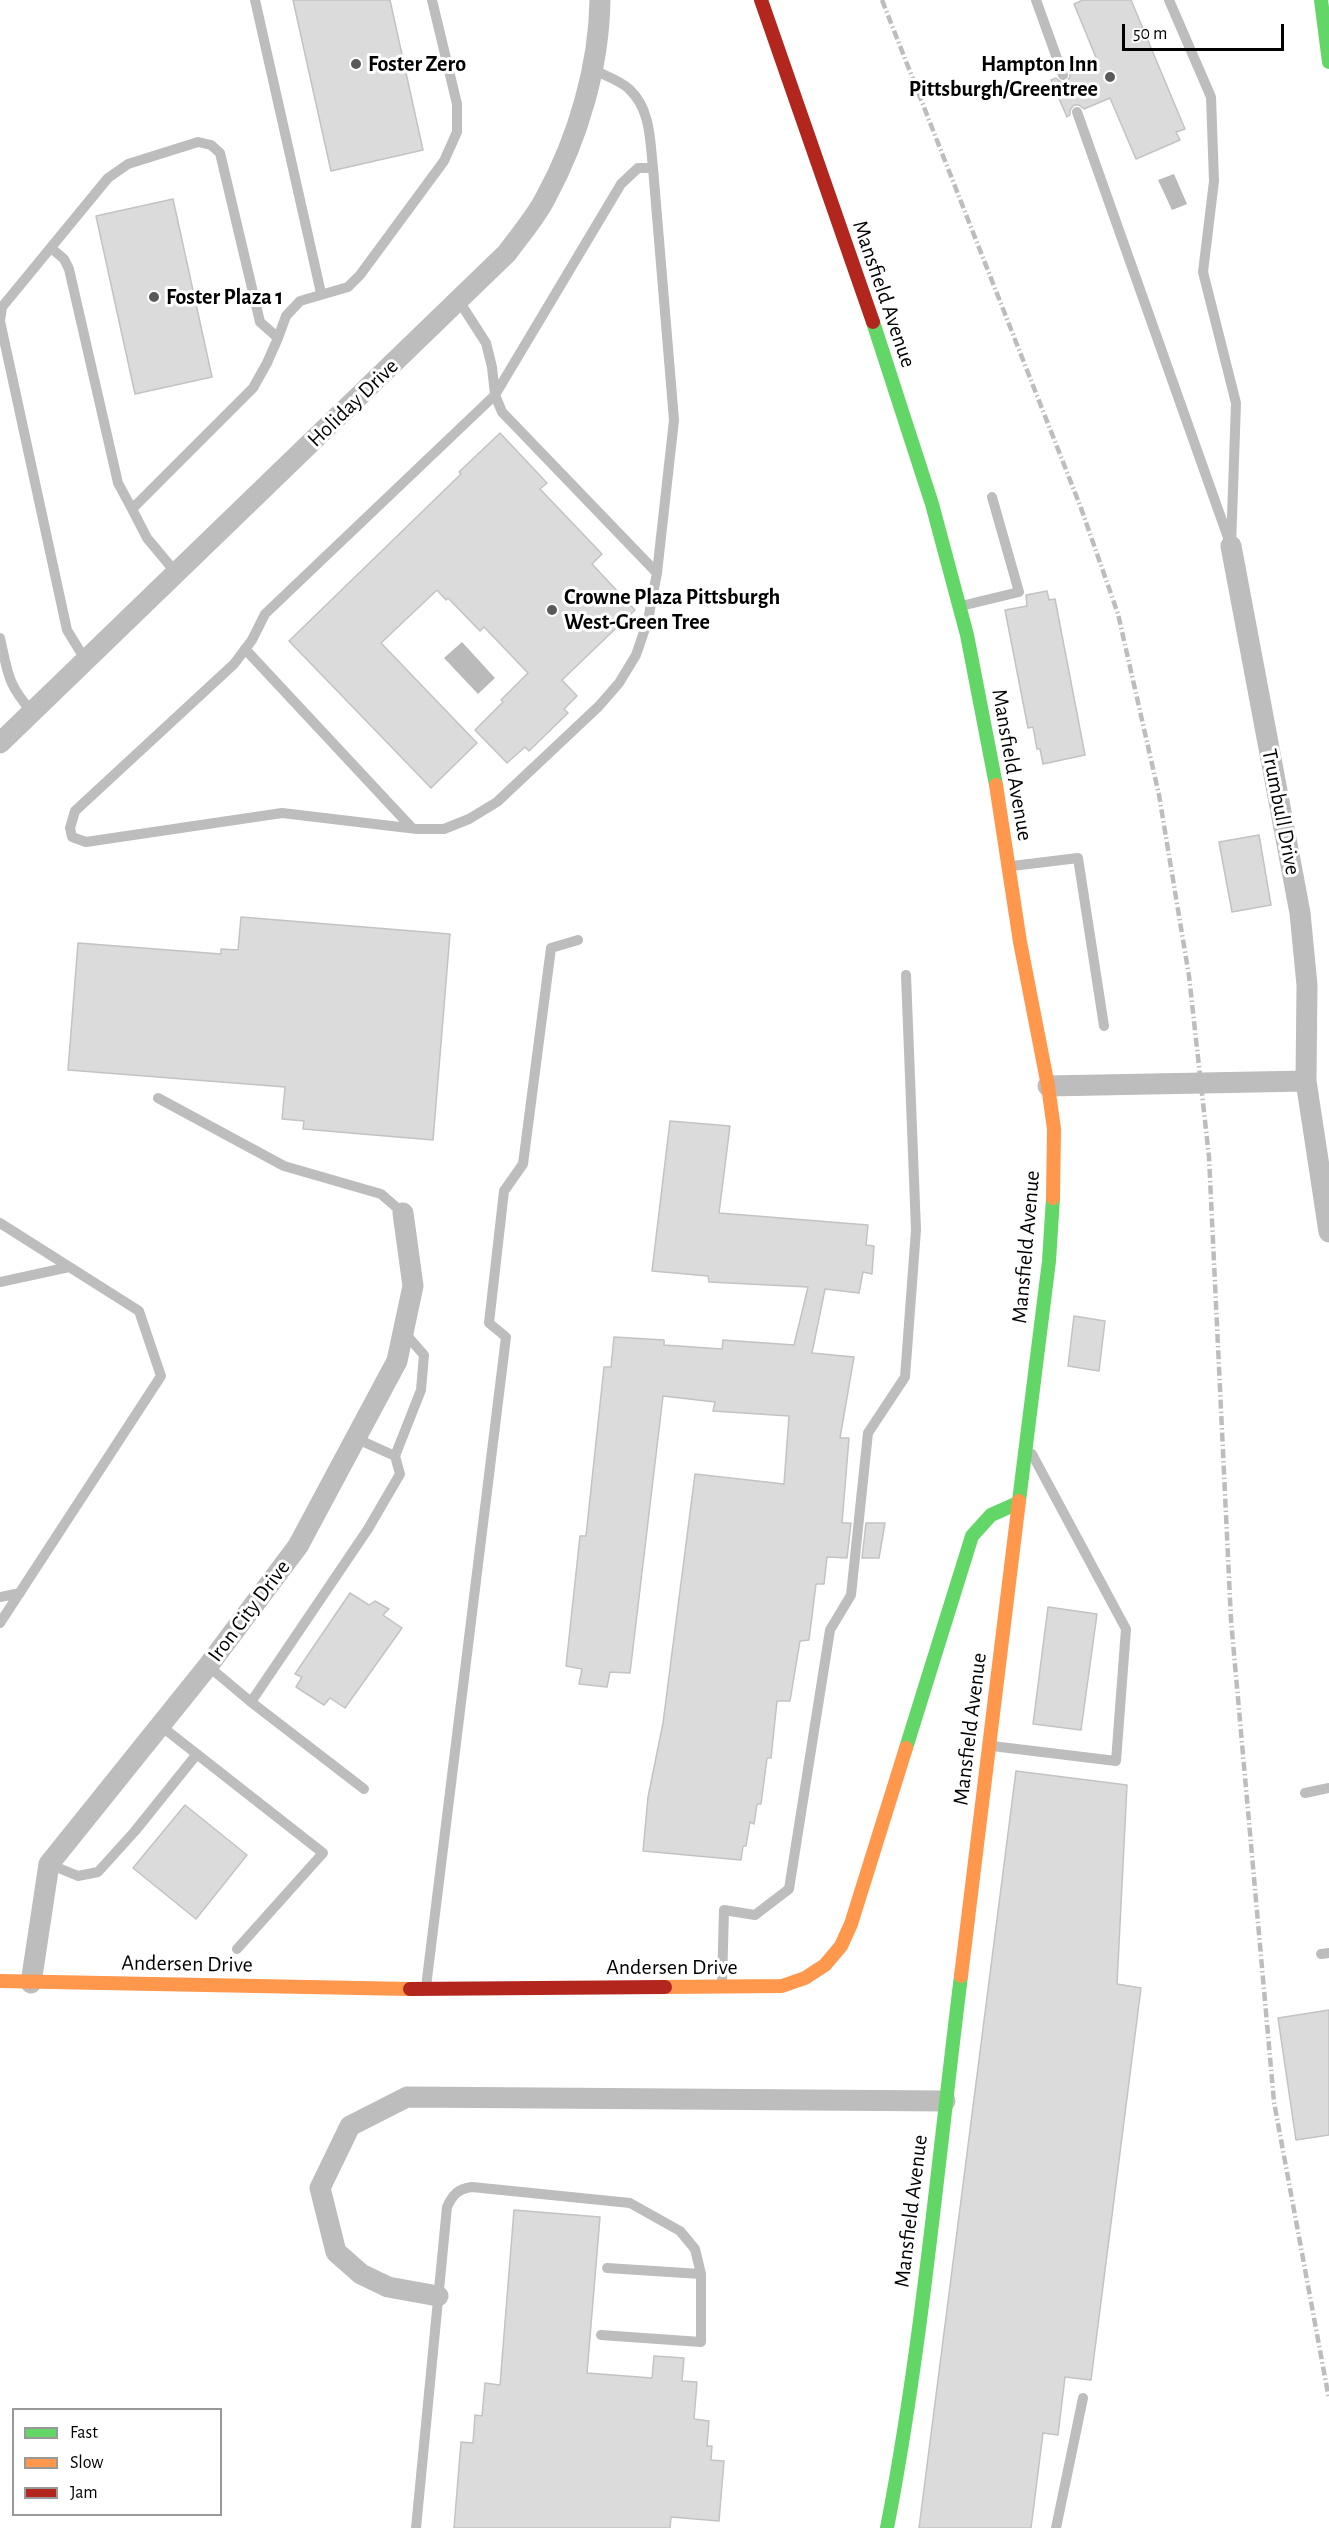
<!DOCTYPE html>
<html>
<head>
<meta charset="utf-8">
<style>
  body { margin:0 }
  #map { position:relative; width:1329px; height:2528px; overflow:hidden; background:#fff; font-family:"Alegreya Sans",sans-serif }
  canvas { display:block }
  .legend { position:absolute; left:12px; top:2408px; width:210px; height:108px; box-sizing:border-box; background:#fff; border:2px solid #999; margin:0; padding:8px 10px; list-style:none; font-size:18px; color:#000 }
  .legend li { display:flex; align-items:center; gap:12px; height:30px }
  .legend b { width:30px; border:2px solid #999 }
  .scale { position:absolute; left:1122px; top:24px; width:162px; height:27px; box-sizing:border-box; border:3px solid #000; border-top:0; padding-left:8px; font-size:18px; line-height:21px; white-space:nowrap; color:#000; -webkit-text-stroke:4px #fff; paint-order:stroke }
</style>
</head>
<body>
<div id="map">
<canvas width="1329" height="2528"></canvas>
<ul class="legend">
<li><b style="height:8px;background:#63d668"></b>Fast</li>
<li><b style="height:8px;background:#ff974d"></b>Slow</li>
<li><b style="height:8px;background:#b3261e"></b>Jam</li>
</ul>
<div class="scale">50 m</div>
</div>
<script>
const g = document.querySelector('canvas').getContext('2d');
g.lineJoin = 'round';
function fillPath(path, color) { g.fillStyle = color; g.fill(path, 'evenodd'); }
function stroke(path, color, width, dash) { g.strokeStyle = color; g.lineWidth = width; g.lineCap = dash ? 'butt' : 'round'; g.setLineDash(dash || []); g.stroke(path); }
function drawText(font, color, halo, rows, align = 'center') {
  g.font = font + ' "Alegreya Sans",sans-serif'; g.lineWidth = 6; g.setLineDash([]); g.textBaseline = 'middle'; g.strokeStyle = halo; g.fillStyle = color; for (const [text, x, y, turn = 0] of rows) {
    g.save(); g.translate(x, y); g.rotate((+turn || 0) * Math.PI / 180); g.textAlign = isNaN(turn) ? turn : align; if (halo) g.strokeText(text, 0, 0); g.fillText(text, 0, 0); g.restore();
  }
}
const water = new Path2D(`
  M 1174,174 L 1187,204 L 1172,210 L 1158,180 Z
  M 462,642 L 495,678 L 478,694 L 444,658 Z`);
const building = new Path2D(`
  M 293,0 L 390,0 L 423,150 L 331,171 Z
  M 1083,0 L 1131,0 L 1185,129 L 1176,132 L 1180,140 L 1136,159 L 1110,98 L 1084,109 L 1079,105 L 1074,105 L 1070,110 L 1070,115 L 1067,117 L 1051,80 L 1056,78 L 1061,82 L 1066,82 L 1070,77 L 1070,72 L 1097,60 L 1074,4 Z
  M 173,199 L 212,377 L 135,394 L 96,216 Z
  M 500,433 L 547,483 L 540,489 L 602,554 L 592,564 L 635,610 L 562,680 L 577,696 L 564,709 L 568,713 L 529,751 L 525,747 L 507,763 L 475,730 L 503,702 L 501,700 L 528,673 L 484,627 L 480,631 L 448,598 L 446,600 L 437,590 L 381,643 L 477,743 L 431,788 L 289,641 L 461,474 L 459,472 Z
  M 1047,591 L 1049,600 L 1055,599 L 1085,755 L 1043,764 L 1040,749 L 1037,749 L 1033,727 L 1028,728 L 1005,610 L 1027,606 L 1026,595 Z
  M 1259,835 L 1271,905 L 1232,912 L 1219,842 Z
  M 241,917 L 450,934 L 433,1140 L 303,1129 L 304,1121 L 282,1119 L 285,1087 L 68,1070 L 78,943 L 221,954 L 221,949 L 238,950 Z
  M 670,1121 L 730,1126 L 719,1213 L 868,1225 L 866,1245 L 874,1246 L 872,1274 L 863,1272 L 859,1293 L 825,1289 L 812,1353 L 854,1357 L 840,1438 L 849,1438 L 842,1523 L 851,1523 L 847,1558 L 827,1557 L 824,1584 L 816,1584 L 809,1640 L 800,1641 L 790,1701 L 777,1701 L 771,1758 L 767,1758 L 761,1804 L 757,1804 L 754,1824 L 750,1822 L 746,1846 L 743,1846 L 741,1860 L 643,1851 L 648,1797 L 663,1723 L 695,1474 L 784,1484 L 789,1416 L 713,1411 L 715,1402 L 663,1396 L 630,1673 L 610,1672 L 607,1687 L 579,1684 L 582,1669 L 566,1666 L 580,1536 L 586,1536 L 604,1367 L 611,1367 L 614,1337 L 664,1340 L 664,1345 L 722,1349 L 723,1340 L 794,1345 L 808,1287 L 709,1282 L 708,1276 L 652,1271 Z
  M 1074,1316 L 1105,1321 L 1099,1371 L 1068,1366 Z
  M 866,1523 L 885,1523 L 879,1558 L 862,1558 Z
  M 350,1593 L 369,1605 L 375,1601 L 389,1609 L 383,1615 L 402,1628 L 345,1708 L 330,1698 L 324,1705 L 296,1687 L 302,1677 L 295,1674 Z
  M 1048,1607 L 1097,1614 L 1081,1730 L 1033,1724 Z
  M 1016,1771 L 1127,1785 L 1117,1984 L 1141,1988 L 1091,2380 L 1065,2377 L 1058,2435 L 1043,2433 L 1031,2528 L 919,2528 Z
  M 185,1805 L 247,1855 L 196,1919 L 133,1868 Z
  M 1329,2010 L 1329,2135 L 1296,2140 L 1278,2018 Z
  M 514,2210 L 600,2217 L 587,2373 L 652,2378 L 654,2356 L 684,2358 L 682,2381 L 697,2382 L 694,2419 L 709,2421 L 707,2446 L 712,2446 L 711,2460 L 724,2461 L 719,2521 L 671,2517 L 670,2528 L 454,2528 L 461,2442 L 473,2443 L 475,2415 L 482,2416 L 485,2383 L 500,2385 Z`);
const lane = new Path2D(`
  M 255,0 L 321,293
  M 1036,0 L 1063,75
  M 592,69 C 603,75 620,80 629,89 C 651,109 650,141 653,168
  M 1077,112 L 1231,546 L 1236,403 L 1203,272 L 1214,181 L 1211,97 L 1169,0
  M 51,248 L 64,259 L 69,269 L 118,483 L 132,509
  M 459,301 L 486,343 L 492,367 L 495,395 L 621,184 L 638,168 L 653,168 L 674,420 L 657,573 L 648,620 L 636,655 L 619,683 L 599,706 L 497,802 L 469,819 L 444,829 L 417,829 L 282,813 L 86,842 L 72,837 L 70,828 L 75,811 L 234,664 L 252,640 L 265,614 L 495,395 L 502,412 L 657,573
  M 278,338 L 286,316 L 300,301 L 348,287 L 360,275 L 444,161 L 457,132 L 457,104 L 432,0
  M 961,606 L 1019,592 L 992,497
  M 0,638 C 8,673 7,684 32,712
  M 245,649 L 412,828
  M 86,661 L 67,630 L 0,321 L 2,307 L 108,178 L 128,164 L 198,142 L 211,145 L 220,153 L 260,322 L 278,338 L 267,363 L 253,388 L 132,509 L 147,538 L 177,574
  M 1012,866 L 1078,858 L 1104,1026
  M 158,1098 L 284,1166 L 381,1194 L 403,1213
  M 0,1223 L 139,1311 L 161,1376 L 0,1623
  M 0,1282 L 69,1267
  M 395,1456 L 421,1390 L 424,1355 L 403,1331
  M 0,1597 L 20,1593
  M 208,1666 L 251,1702 L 368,1529 L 400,1474 L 395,1456 L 355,1438
  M 251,1702 L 364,1789
  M 161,1726 L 323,1853 L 237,1949
  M 992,1746 L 1116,1761 L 1126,1629 L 1032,1454
  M 1305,1793 L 1329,1788
  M 49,1864 L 78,1876 L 98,1872 L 135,1831 L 197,1754
  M 1321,1954 L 1329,1953
  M 722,1984 L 724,1910 L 755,1915 L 789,1889 L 830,1630 L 851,1595 L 868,1433 L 905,1377 L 916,1230 L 906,975
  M 426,1987 L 506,1337 L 489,1323 L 504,1191 L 523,1164 L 551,948 L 578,940
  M 607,2268 L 701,2274
  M 416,2528 L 447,2207 C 453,2194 458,2189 472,2187 L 630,2203 L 680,2231 L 695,2249 L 701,2274 L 701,2342 L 601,2335
  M 1056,2528 L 1083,2398`);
const street = new Path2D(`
  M 1231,546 L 1300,913 L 1307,985 L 1306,1081 L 1329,1232
  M 0,743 L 507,253 C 520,235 536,217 546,197 C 578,138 599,67 600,0
  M 1048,1086 L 1306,1081
  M 31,1983 L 49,1864 L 208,1666 L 298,1546 L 397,1361 L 413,1286 L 403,1213
  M 438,2296 L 388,2287 L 361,2274 L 336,2252 L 320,2188 L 350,2126 L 407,2097 L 945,2101`);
const fast = new Path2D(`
  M 1321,0 L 1329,62
  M 873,322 L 932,504 L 967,635 L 996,785
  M 1019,1501 L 1049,1261 L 1053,1198
  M 906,1748 L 972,1536 L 991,1515 L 1018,1503
  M 887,2528 C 922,2347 938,2160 961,1976`);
const slow = new Path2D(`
  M 996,785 L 1020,942 L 1048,1086 L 1054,1129 L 1053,1198
  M 961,1976 L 1019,1501
  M 0,1981 L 410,1989
  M 665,1987 L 782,1986 L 805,1978 L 825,1965 L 841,1946 L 851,1924 L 906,1748`);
const jam = new Path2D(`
  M 761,0 L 873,322
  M 410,1989 L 665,1987`);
const rail = new Path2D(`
  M 882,0 L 1081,508 L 1118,614 L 1159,795 L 1189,976 L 1209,1157 L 1231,1620 L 1274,2102 L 1329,2399`);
const markers = [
  [356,64,6,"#595959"],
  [1110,77,6,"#595959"],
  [154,297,6,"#595959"],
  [552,610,6,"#595959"]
];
const poiNames = [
  ["Foster Zero",368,64],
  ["Hampton Inn",1098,64,"right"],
  ["Pittsburgh/Greentree",1098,89,"right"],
  ["Foster Plaza 1",166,297],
  ["Crowne Plaza Pittsburgh",564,597],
  ["West-Green Tree",564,622]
];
const streetNames = [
  ["Mansfield Avenue",884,294,71],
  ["Holiday Drive",353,403,-44],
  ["Mansfield Avenue",1012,765,80],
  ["Trumbull Drive",1281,812,79],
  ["Mansfield Avenue",1026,1247,-85],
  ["Iron City Drive",249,1611,-53],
  ["Mansfield Avenue",970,1729,-83],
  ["Andersen Drive",187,1964,1],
  ["Andersen Drive",672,1967],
  ["Mansfield Avenue",911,2211,-83]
];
fillPath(water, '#bababa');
fillPath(building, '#dbdbdb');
stroke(building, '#c3c3c3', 1.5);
stroke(lane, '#bdbdbd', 10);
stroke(street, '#bdbdbd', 21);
stroke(fast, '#63d668', 14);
stroke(slow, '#ff974d', 14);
stroke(jam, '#b3261e', 14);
stroke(rail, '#bdbdbd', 4.5, [9, 3, 1.5, 3]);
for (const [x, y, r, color] of markers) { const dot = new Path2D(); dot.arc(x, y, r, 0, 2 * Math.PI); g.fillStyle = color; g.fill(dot); stroke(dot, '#fff', 2); }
drawText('bold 22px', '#000', '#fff', poiNames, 'left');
drawText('22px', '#000', '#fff', streetNames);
</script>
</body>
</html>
